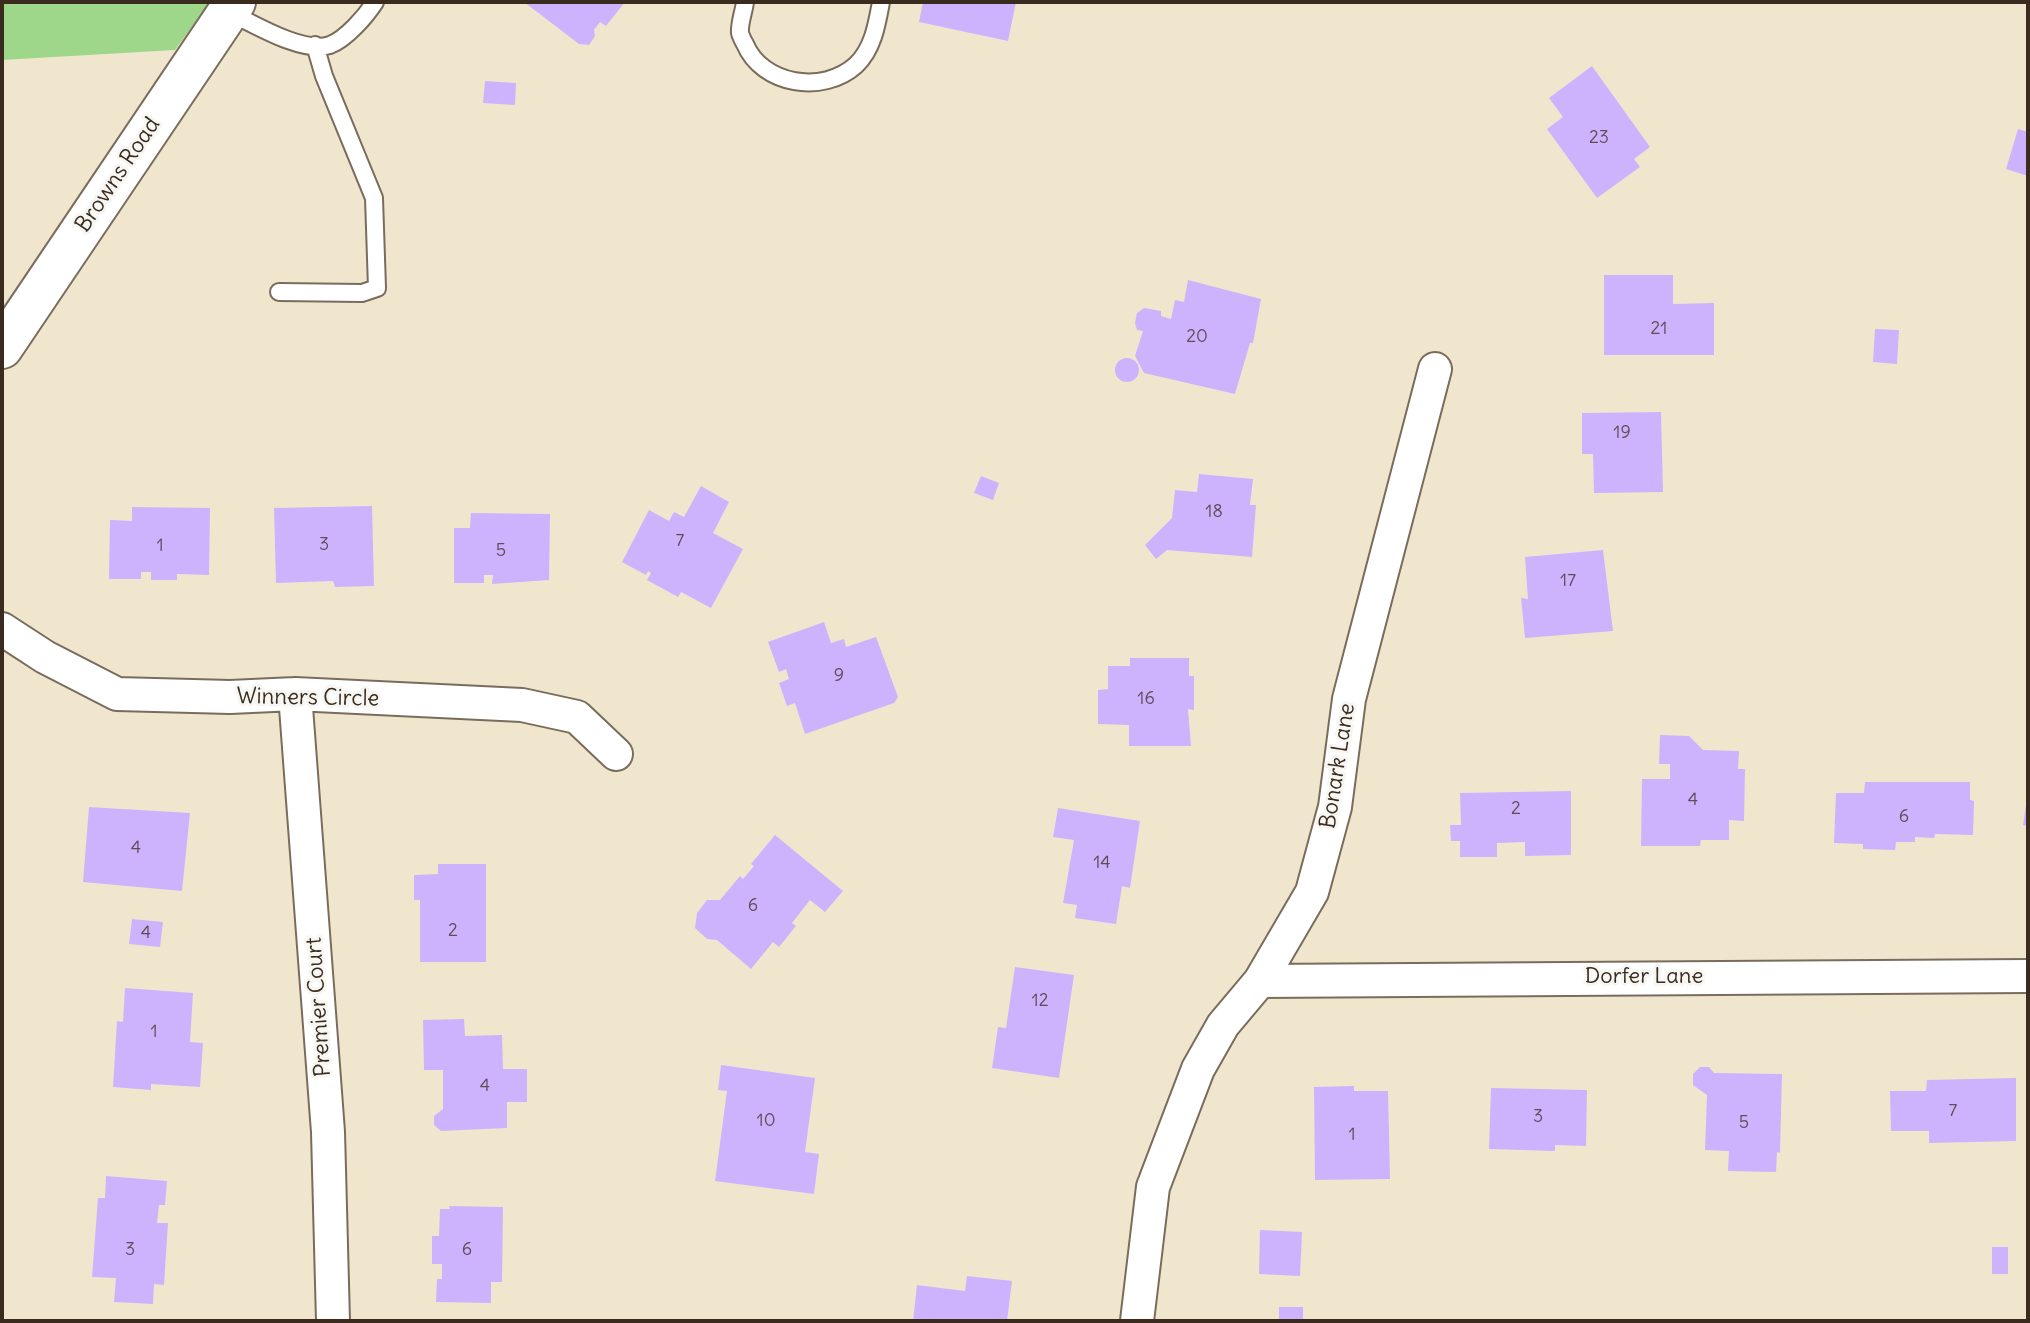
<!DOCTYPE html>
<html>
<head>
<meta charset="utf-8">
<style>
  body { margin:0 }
  #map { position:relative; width:2030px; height:1323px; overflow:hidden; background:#f0e6ce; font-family:Delius,sans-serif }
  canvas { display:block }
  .frame { position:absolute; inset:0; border:4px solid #3b2a1e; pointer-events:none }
</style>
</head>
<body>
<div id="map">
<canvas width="2030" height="1323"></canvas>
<div class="frame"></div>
</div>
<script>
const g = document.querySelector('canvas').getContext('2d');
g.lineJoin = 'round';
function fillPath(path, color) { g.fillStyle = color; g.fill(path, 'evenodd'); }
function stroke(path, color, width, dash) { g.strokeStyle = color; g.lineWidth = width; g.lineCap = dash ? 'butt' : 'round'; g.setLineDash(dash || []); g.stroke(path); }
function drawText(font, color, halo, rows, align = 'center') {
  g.font = font + ' Delius,sans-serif'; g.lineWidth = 6; g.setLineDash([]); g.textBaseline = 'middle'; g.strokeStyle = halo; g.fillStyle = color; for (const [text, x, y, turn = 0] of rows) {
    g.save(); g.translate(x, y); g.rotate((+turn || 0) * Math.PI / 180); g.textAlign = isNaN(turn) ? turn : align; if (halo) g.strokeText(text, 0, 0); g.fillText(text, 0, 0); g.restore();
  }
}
const green = new Path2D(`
  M 2,2 L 210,2 L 175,50 L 2,60 Z`);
const building = new Path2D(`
  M 524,2 L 625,2 L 606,26 L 600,22 L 594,30 L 595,36 L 589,45 L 579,44 Z
  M 923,2 L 1016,2 L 1008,41 L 919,22 Z
  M 1592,66 L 1650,147 L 1634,159 L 1640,167 L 1597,198 L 1547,129 L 1563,117 L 1549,98 Z
  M 485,81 L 516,83 L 515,105 L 483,103 Z
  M 2018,129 L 2028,132 L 2028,176 L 2006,169 Z
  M 1604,275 L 1673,275 L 1673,304 L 1714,303 L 1714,355 L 1604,355 Z
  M 1188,280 L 1261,299 L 1253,343 L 1250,343 L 1235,394 L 1144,373 L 1135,356 L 1143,331 L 1137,330 L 1135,323 L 1137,313 L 1144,308 L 1161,311 L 1161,316 L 1171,319 L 1175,300 L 1184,302 Z
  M 1875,329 L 1899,330 L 1897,364 L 1873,362 Z
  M1115 370a12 12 0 1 1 24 0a12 12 0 1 1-24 0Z
  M 1661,412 L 1663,492 L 1594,493 L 1593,454 L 1582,454 L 1582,413 Z
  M 1199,474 L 1253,479 L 1250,505 L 1256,505 L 1252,557 L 1167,550 L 1156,559 L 1145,545 L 1172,518 L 1175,490 L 1197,492 Z
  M 981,476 L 999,483 L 993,500 L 974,493 Z
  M 701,486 L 729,502 L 713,533 L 743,549 L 711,608 L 681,592 L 678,597 L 647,580 L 651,573 L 648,571 L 646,575 L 622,562 L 649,510 L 669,521 L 674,512 L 684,517 Z
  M 372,506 L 374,586 L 335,587 L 333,581 L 276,583 L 274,508 Z
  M 132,507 L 210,508 L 209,575 L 177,574 L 177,580 L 151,580 L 151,572 L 141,572 L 141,579 L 109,579 L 110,520 L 132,521 Z
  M 471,513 L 550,514 L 549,580 L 492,584 L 493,575 L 484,575 L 484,583 L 454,583 L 454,528 L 470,528 Z
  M 1603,550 L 1613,631 L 1525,638 L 1521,598 L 1528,599 L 1525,557 Z
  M 824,622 L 831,643 L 844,639 L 846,647 L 876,637 L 898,697 L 894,703 L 805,734 L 795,703 L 787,706 L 779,683 L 789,679 L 786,669 L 779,672 L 768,642 Z
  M 1130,658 L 1189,658 L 1189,676 L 1194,676 L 1194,710 L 1188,709 L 1191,746 L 1129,746 L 1129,725 L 1098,724 L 1098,690 L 1108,689 L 1108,666 L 1130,666 Z
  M 1660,735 L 1689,736 L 1703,750 L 1739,751 L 1738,769 L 1745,769 L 1744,821 L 1729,820 L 1729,840 L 1701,840 L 1700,846 L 1641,846 L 1642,779 L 1670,779 L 1670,764 L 1659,764 Z
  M 1865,782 L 1970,782 L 1970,800 L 1974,801 L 1973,835 L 1935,834 L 1934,838 L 1915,837 L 1915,842 L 1896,842 L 1895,850 L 1863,849 L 1863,844 L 1834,843 L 1836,793 L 1864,793 Z
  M 1571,791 L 1571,855 L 1525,856 L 1525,842 L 1497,843 L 1497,857 L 1460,857 L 1460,841 L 1451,841 L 1450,825 L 1461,825 L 1460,793 Z
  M 2026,805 L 2028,805 L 2028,826 L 2023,825 Z
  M 89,807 L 190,813 L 182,891 L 83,882 Z
  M 1058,808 L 1140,821 L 1130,888 L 1122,886 L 1116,924 L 1075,918 L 1077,905 L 1063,903 L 1074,840 L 1053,837 Z
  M 775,835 L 843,891 L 825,912 L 810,900 L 792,923 L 796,926 L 779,947 L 773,942 L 751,969 L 717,940 L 707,939 L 695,928 L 697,913 L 707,900 L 720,900 L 740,876 L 743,879 L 754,866 L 751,864 Z
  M 438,864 L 486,864 L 486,962 L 420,962 L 420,900 L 414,900 L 414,875 L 438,874 Z
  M 132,919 L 163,922 L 160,947 L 129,944 Z
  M 1015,967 L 1074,975 L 1059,1078 L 992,1068 L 998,1027 L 1006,1028 Z
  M 125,988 L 193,993 L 190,1042 L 203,1043 L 200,1087 L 151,1084 L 151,1090 L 113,1087 L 117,1021 L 123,1022 Z
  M 464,1019 L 465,1036 L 502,1035 L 503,1069 L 527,1069 L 527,1102 L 507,1102 L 507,1128 L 441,1131 L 434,1125 L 434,1116 L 443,1109 L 443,1070 L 424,1070 L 423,1020 Z
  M 721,1065 L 815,1078 L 805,1152 L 819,1154 L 814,1194 L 715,1181 L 727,1091 L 718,1090 Z
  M 1700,1067 L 1709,1067 L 1714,1073 L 1782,1074 L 1780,1153 L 1777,1152 L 1776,1172 L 1728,1171 L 1729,1151 L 1705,1150 L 1707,1095 L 1693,1085 L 1693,1074 Z
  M 2016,1078 L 2016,1141 L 1929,1143 L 1929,1131 L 1891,1131 L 1890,1091 L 1926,1091 L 1927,1080 Z
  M 1354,1086 L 1354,1091 L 1388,1091 L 1390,1179 L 1315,1180 L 1314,1087 Z
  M 1491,1088 L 1587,1090 L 1586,1146 L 1555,1145 L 1555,1151 L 1489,1149 Z
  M 106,1176 L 167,1181 L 165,1205 L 159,1205 L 157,1223 L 168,1223 L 164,1285 L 154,1284 L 153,1304 L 114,1302 L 116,1278 L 92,1277 L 98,1198 L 105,1198 Z
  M 449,1206 L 503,1207 L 502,1282 L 491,1282 L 491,1303 L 436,1302 L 437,1279 L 442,1279 L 442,1264 L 432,1264 L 432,1236 L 439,1236 L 440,1209 L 450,1209 Z
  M 1260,1230 L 1302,1232 L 1300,1276 L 1259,1274 Z
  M 1992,1247 L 2008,1247 L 2008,1274 L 1992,1274 Z
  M 967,1276 L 1012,1281 L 1007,1321 L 913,1321 L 917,1285 L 965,1291 Z
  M 1279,1307 L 1303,1307 L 1303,1321 L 1279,1321 Z`);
const service = new Path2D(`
  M 745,2 C 744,11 739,24 740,33 C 740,34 744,43 745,44 C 762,85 823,95 856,65 C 873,49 877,24 881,2
  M 229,12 C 254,24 303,54 330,45 C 346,39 366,16 375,2
  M 279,292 L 362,293 L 377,288 L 374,198 L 324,76 L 315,45`);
const minor = new Path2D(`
  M 2,629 L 45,657 L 117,694 L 230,697 L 295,694 L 522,705 L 577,717 L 616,754
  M 295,694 L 328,1132 L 333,1321
  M 1260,981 L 2028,976
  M 1137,1321 L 1153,1187 L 1198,1069 L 1223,1025 L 1260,981 L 1312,892 L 1335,807 L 1349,699 L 1435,369`);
const tertiary = new Path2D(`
  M 2,348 L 235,2`);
const numberNames = [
  ["23",1599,138],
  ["21",1659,329],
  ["20",1197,337],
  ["19",1622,433],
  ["18",1214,512],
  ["7",680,541],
  ["3",324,545],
  ["1",160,546],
  ["5",501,551],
  ["17",1568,581],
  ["9",839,676],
  ["16",1146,699],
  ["4",1693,800],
  ["2",1516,809],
  ["6",1904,817],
  ["4",136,848],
  ["14",1102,863],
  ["6",753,906],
  ["2",453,931],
  ["4",146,933],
  ["12",1040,1001],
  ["1",154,1032],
  ["4",485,1086],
  ["7",1953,1111],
  ["3",1538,1117],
  ["10",766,1121],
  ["5",1744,1123],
  ["1",1352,1135],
  ["3",130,1250],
  ["6",467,1250]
];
const streetNames = [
  ["Browns Road",118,175,-56],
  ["Winners Circle",308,698,1],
  ["Bonark Lane",1338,766,-81],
  ["Dorfer Lane",1644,977],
  ["Premier Court",319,1007,-94]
];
fillPath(green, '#9ed78a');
fillPath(building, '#cdb3fd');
stroke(service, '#7a6c5c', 20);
stroke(minor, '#7a6c5c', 36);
stroke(tertiary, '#7a6c5c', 44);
stroke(service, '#fff', 16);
stroke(minor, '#fff', 32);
stroke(tertiary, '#fff', 40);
drawText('18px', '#604c56', null, numberNames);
drawText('22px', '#3b2a1e', '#f6f6f2', streetNames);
</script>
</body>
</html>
